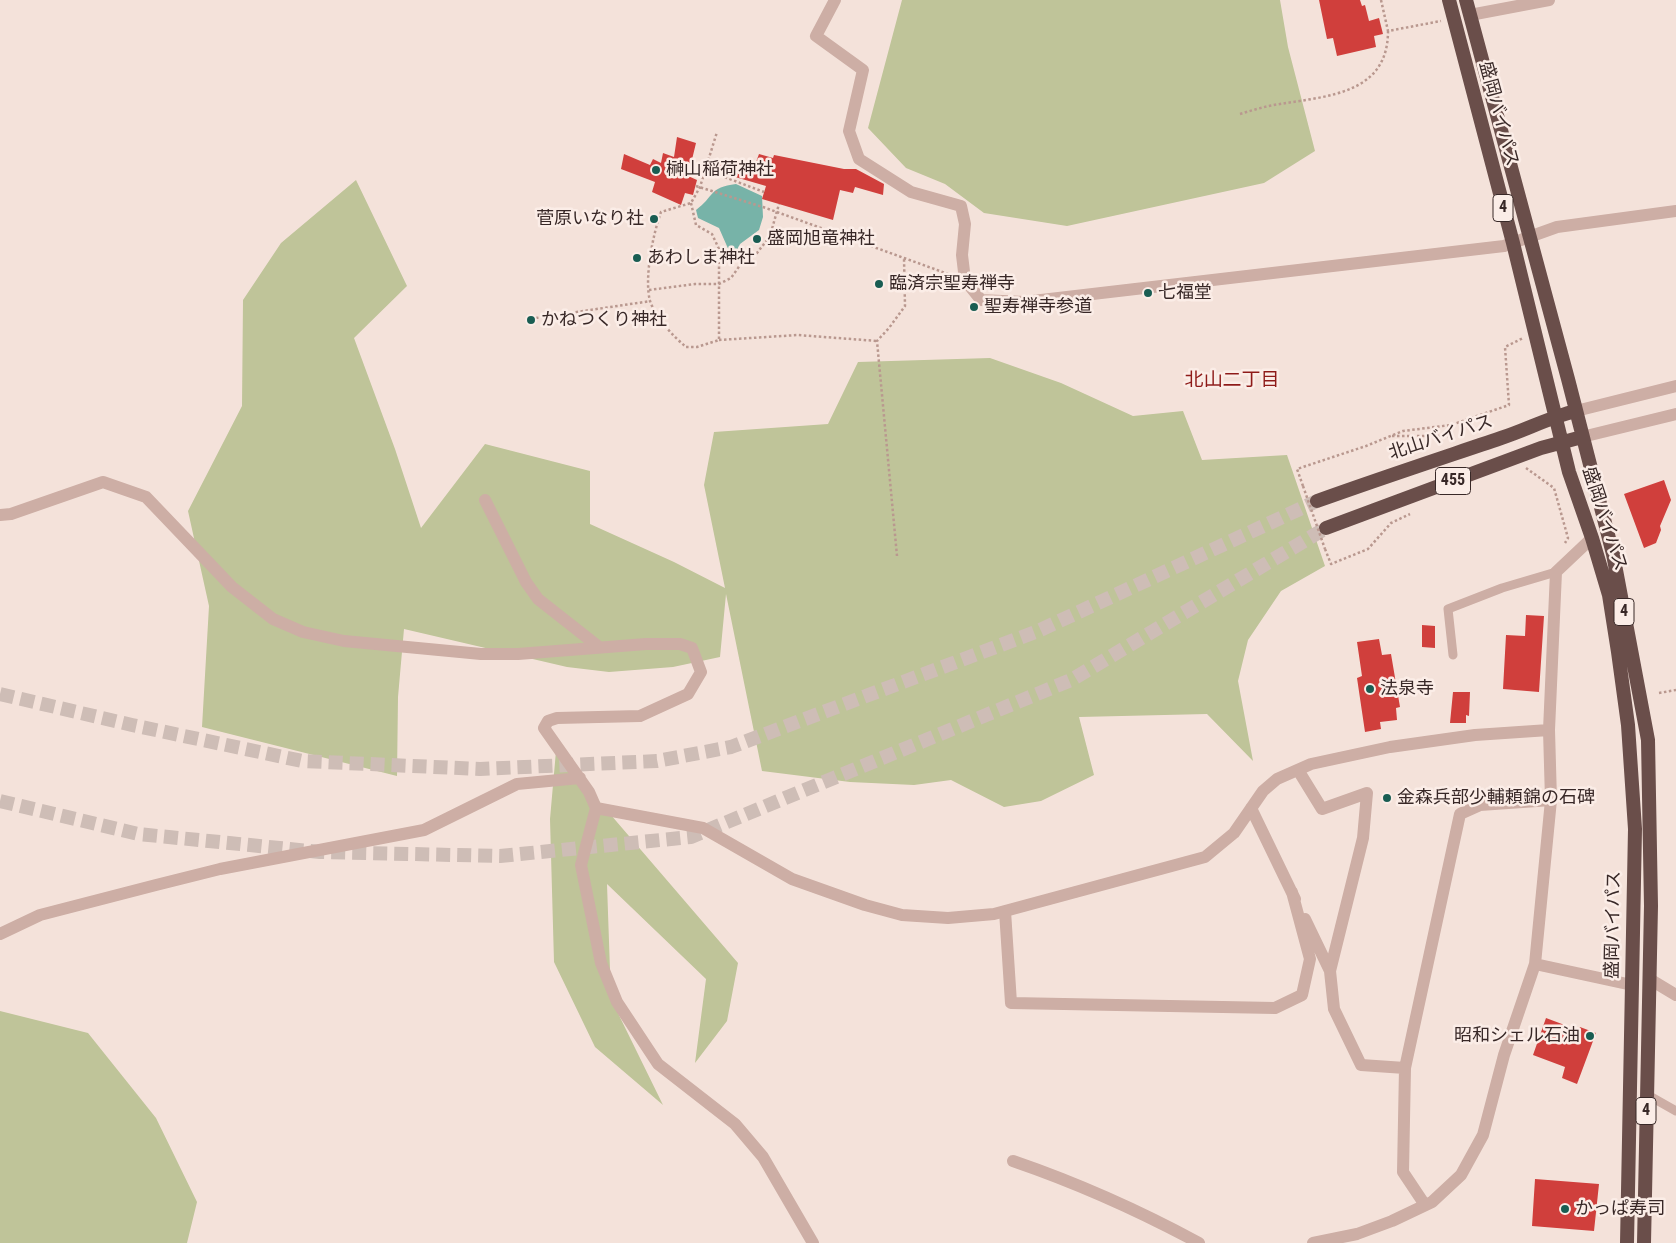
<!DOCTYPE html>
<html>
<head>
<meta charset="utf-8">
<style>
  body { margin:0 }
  canvas { display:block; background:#f4e2da }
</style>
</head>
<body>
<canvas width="1676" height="1243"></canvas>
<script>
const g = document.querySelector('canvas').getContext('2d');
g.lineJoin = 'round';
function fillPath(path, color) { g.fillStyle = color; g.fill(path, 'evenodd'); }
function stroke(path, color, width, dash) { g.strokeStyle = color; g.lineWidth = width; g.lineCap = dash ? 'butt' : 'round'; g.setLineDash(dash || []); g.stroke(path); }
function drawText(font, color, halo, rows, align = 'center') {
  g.font = font + ' "Roboto Condensed","Noto Sans JP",sans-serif'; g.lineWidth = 5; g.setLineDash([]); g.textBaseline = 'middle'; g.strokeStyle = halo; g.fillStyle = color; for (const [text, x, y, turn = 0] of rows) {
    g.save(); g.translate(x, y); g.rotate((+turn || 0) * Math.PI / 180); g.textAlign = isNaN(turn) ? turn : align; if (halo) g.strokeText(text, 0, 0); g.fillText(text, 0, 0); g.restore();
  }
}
const green = new Path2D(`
  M 902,0 L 1280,0 L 1288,47 L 1315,151 L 1264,183 L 1067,226 L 984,213 L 945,184 L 906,168 L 868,128 Z
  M 356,180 L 407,286 L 354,338 L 395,449 L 421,528 L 485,444 L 590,471 L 590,524 L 674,562 L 725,588 L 704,485 L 714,432 L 828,424 L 858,362 L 990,358 L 1061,383 L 1133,416 L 1183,411 L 1202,460 L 1287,455 L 1325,566 L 1281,591 L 1248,640 L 1238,681 L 1253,761 L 1207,714 L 1079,717 L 1094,775 L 1041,801 L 1004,807 L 951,780 L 914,785 L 850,782 L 762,771 L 726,594 L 720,657 L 673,667 L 609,672 L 567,667 L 404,629 L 398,697 L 397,776 L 202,727 L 209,606 L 188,511 L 242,406 L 243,300 L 281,243 Z
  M 556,751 L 738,963 L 727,1021 L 695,1063 L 706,979 L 607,884 L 611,999 L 663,1105 L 595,1047 L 554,962 L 550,819 Z
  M 0,1011 L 88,1033 L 156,1118 L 197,1202 L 187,1243 L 0,1243 Z`);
const water = new Path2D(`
  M 736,184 L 762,196 L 763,217 L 759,230 L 740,244 L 735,255 L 730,253 L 719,228 L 698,218 L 696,210 C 714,197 709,187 736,184 Z`);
const building = new Path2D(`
  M 1319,0 L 1360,0 L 1362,6 L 1365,5 L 1369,21 L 1379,18 L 1383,34 L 1374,36 L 1376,47 L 1337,56 L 1333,38 L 1327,39 Z
  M 677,137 L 696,143 L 688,176 L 697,180 L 693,195 L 685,193 L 681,205 L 652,192 L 655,182 L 621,169 L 624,154 L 650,165 L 653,159 L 661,163 L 663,153 L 674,157 Z
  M 759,154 L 773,158 L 774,155 L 844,169 L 856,169 L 884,184 L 883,195 L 855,187 L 853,193 L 840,190 L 833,220 L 762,199 L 766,186 L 718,172 L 721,159 L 748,166 L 749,160 L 756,162 Z
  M 1664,480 L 1671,500 L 1660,526 L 1661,530 L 1656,543 L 1644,548 L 1624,494 Z
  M 1526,615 L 1544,616 L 1539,692 L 1503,689 L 1506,635 L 1525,636 Z
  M 1422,625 L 1435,626 L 1435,648 L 1422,647 Z
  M 1379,639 L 1382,655 L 1391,654 L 1400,707 L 1396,708 L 1397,720 L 1380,722 L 1381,729 L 1365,732 L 1357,678 L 1362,676 L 1357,642 Z
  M 1453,692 L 1470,692 L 1469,716 L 1466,715 L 1466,723 L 1450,723 Z
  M 1546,1018 L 1578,1030 L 1580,1027 L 1596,1033 L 1577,1084 L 1562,1078 L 1565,1067 L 1533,1055 Z
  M 1535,1179 L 1599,1184 L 1594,1231 L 1532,1226 Z`);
const trunkTunnel = new Path2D(`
  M 0,694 L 132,725 L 302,761 L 480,769 L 657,761 L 731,747 L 1038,631 L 1317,501
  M 0,801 L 138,834 L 320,852 L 500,856 L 691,837 L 1071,680 L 1326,528`);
const path = new Path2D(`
  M 1381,0 L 1388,31 L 1441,21
  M 1240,114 C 1253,110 1266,106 1280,104 C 1328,96 1388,94 1388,31
  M 706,170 L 764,192
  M 696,186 L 763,207 L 951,275
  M 691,203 L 696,225 L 712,234 L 719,249 L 719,340 L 697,347 L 686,347 C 673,336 656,318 650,301 C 644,278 653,234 661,212 L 691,203 L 700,187 L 717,132
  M 649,290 L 695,284 L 719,284 L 731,278 L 743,261 L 757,253 L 770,236 L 779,204
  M 536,318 L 651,301
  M 719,340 L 798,335 L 877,341
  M 1392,436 L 1453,436
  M 1526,468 L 1554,488 L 1568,538 L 1565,543
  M 1303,486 L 1297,469 L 1366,446 L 1403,431 L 1451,425 L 1509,405 L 1505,347 L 1523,338
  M 1325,549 L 1331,564 L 1368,549 L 1391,523 L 1410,514
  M 897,556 L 877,341 L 889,328 L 905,306 L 904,258
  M 1659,693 L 1676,690`);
const service = new Path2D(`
  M 1453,655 L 1448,609 L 1502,588 L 1556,572
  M 1646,1094 L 1676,1111`);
const minor = new Path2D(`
  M 835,0 L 816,36 L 863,70 L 849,131 L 859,159 L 911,192 L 961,206 L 965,224 L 962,255 L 965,280 L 981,300 L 1024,302 L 1504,246 L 1557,227 L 1676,211
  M 1470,15 L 1549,0
  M 485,500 L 526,582 L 538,599 L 599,647
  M 0,515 L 11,514 L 103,482 L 146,497 L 232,587 L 273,619 L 303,632 L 344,641 L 481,654 L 518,654 L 646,644 L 680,644 L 692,648 L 701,672 L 688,694 L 640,716 L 557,718 L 548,721 L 544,728 L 589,792 L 596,808 L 581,865 L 601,963 L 617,1002 L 658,1064 L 735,1124 L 763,1157 L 813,1243
  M 1298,770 L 1322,809 L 1367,793 L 1363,838 L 1330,971
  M 596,808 L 703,828 L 792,879 L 865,905 L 902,915 L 948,918 L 994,914 L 1205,857 L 1234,833 L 1263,791 L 1277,779 L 1311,764 L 1390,747 L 1475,735 L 1549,730
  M 1251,808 L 1295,899
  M 1005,911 L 1011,1003 L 1275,1008 L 1302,995 L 1310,959 L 1292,892
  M 1305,919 L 1330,971 L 1334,1009 L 1361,1065 L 1405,1068
  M 0,934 L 40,915 L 156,885 L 220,869 L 424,830 L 517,784 L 580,778
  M 1535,964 L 1632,985
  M 1651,980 L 1676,995
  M 1013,1161 C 1080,1184 1136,1209 1199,1243
  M 1425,1205 L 1403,1172 L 1405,1068 L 1460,814 L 1480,805 L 1551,800
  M 1313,1243 L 1357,1234 L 1392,1221 L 1432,1202 L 1461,1175 L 1483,1135 L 1504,1055 L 1535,964 L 1551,800 L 1549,730 L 1556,572 L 1592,538`);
const tertiary = new Path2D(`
  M 1576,411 L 1676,386
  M 1582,437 L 1676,414`);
const trunk = new Path2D(`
  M 1449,0 L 1513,243 L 1569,472 L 1592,538 L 1609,595 L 1618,652 L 1628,725 L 1635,829 L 1627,1243
  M 1466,0 L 1568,379 L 1613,554 L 1648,740 L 1651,906 L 1644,1243
  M 1317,501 C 1378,479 1439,459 1501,438 C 1526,430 1550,417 1576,411
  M 1326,528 L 1541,448 L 1582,437`);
const pathBridge = new Path2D(`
  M 1303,486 L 1325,549`);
const markers = [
  [656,170,5,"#195d52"],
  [654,219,5,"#195d52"],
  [757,239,5,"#195d52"],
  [637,258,5,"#195d52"],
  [879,284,5,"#195d52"],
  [1148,293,5,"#195d52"],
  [974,307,5,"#195d52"],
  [531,320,5,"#195d52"],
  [1370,689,5,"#195d52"],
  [1387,798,5,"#195d52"],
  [1590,1036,5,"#195d52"],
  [1565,1209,5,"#195d52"]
];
const shields = [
  [1503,208,20],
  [1453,481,35],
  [1624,612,20],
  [1646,1111,20]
];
const shieldNames = [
  ["4",1503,208],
  ["455",1453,481],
  ["4",1624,612],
  ["4",1646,1111]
];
const streetNames = [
  ["盛岡バイパス",1498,114,75],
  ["北山バイパス",1441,438,-18],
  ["盛岡バイパス",1604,519,72],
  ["盛岡バイパス",1614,925,-89]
];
const poiNames = [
  ["榊山稲荷神社",666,170],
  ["菅原いなり社",644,219,"right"],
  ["盛岡旭竜神社",767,239],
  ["あわしま神社",647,258],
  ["臨済宗聖寿禅寺",889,284],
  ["七福堂",1158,293],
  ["聖寿禅寺参道",984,307],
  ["かねつくり神社",541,320],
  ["法泉寺",1380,689],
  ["金森兵部少輔頼錦の石碑",1397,798],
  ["昭和シェル石油",1580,1036,"right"],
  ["かっぱ寿司",1575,1209]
];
const neighbourhoodNames = [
  ["北山二丁目",1232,381]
];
fillPath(green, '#bfc499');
fillPath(water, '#77b3a8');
fillPath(building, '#d03f3c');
stroke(trunkTunnel, '#cebdb6', 14, [14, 7]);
stroke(path, '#b9988f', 2.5, [2.5, 2.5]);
stroke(service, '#cdaea5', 9);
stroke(minor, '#cdaea5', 12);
stroke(tertiary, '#cdaea5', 12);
stroke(trunk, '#6a4e4a', 14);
stroke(pathBridge, '#b9988f', 2.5, [2.5, 2.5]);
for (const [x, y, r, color] of markers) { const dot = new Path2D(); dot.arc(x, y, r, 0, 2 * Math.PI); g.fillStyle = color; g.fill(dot); stroke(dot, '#fbede7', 2); }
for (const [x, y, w] of shields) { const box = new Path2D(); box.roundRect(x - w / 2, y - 13.5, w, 27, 4); g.fillStyle = '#fbede7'; g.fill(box); stroke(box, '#382827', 1); }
drawText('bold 16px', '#382827', null, shieldNames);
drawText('18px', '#382827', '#fbede7', streetNames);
drawText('18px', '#382827', '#fbede7', poiNames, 'left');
drawText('19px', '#8e1b19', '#fbede7', neighbourhoodNames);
</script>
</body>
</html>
